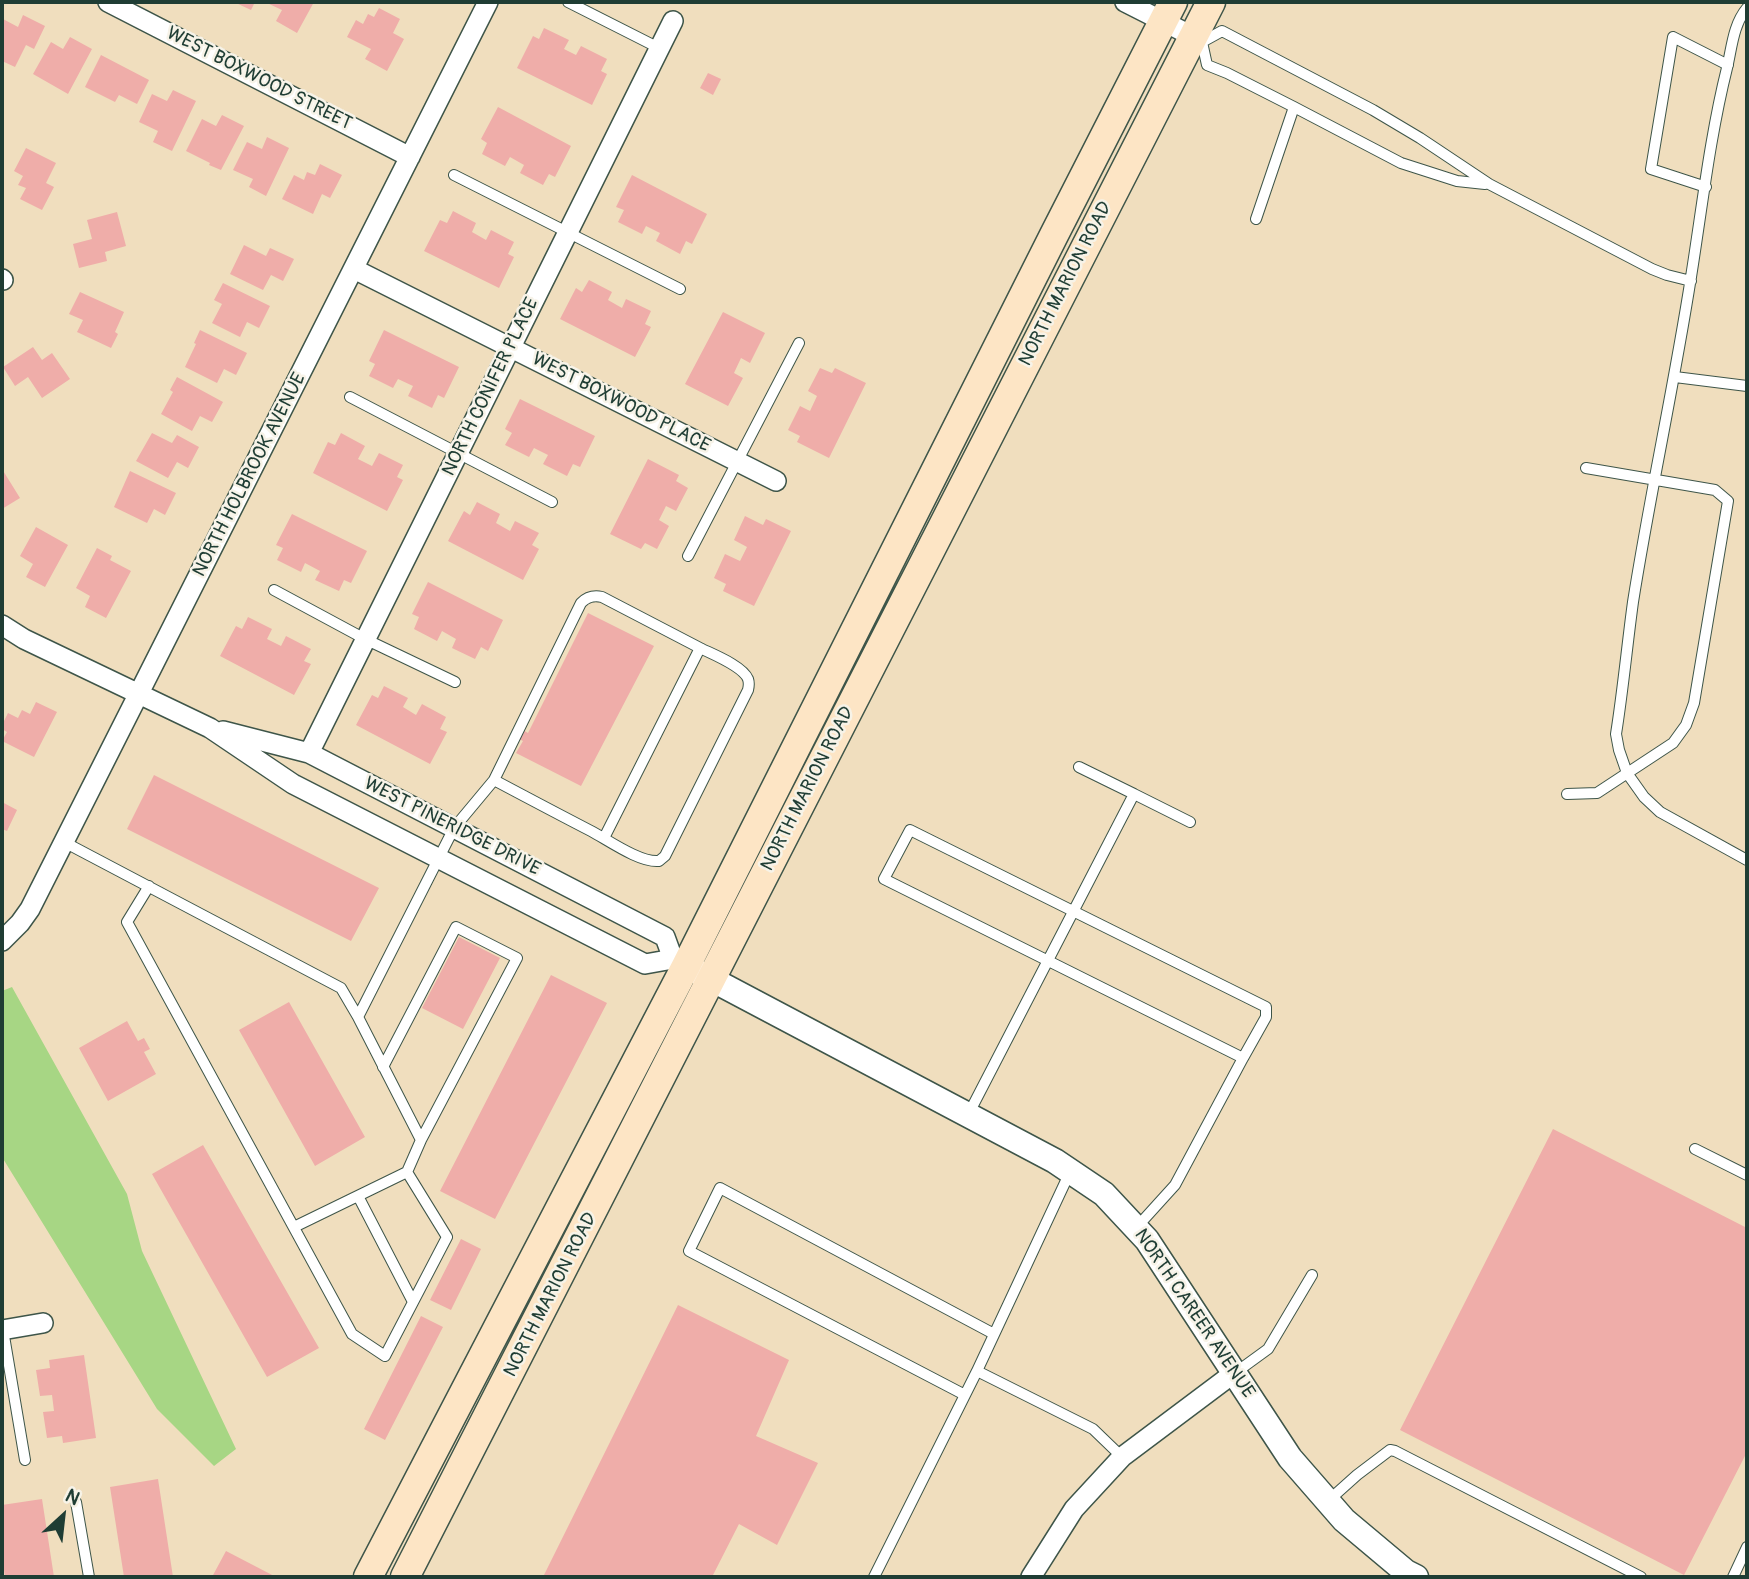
<!DOCTYPE html>
<html>
<head>
<meta charset="utf-8">
<style>
  body { margin:0 }
  #map { position:relative; width:1749px; height:1579px; overflow:hidden; background:#f0debe; font-family:Pangolin,sans-serif }
  canvas { display:block }
  .frame { position:absolute; inset:0; border:4px solid #1f3d34; pointer-events:none }
  .north { position:absolute; left:28px; top:1481px; width:70px; height:70px; -webkit-text-stroke:5px #f7f3e8; paint-order:stroke; rotate:27deg; font-size:19px; font-weight:700; line-height:28px; text-align:center; color:#1f3d34 }
  .north::after { content:''; display:block; margin:auto; width:24px; height:32px; background:#1f3d34; clip-path:polygon(50% 0,100% 100%,50% 72%,0 100%) }
</style>
</head>
<body>
<div id="map">
<canvas width="1749" height="1579"></canvas>
<div class="frame"></div>
<div class="north">N</div>
</div>
<script>
const g = document.querySelector('canvas').getContext('2d');
g.lineJoin = 'round';
function fillPath(path, color) { g.fillStyle = color; g.fill(path, 'evenodd'); }
function stroke(path, color, width, dash) { g.strokeStyle = color; g.lineWidth = width; g.lineCap = dash ? 'butt' : 'round'; g.setLineDash(dash || []); g.stroke(path); }
function drawText(font, color, halo, rows, align = 'center') {
  g.font = font + ' Pangolin,sans-serif'; g.lineWidth = 5; g.setLineDash([]); g.textBaseline = 'middle'; g.strokeStyle = halo; g.fillStyle = color; for (const [text, x, y, turn = 0] of rows) {
    g.save(); g.translate(x, y); g.rotate((+turn || 0) * Math.PI / 180); g.textAlign = isNaN(turn) ? turn : align; if (halo) g.strokeText(text, 0, 0); g.fillText(text, 0, 0); g.restore();
  }
}
const green = new Path2D(`
  M 12,987 L 127,1194 L 142,1251 L 236,1449 L 214,1466 L 157,1409 L 2,1157 L 2,991 Z`);
const building = new Path2D(`
  M 234,2 L 255,2 L 251,10 Z
  M 265,2 L 314,2 L 297,33 L 276,21 L 282,10 Z
  M 379,8 L 400,19 L 393,33 L 404,39 L 387,71 L 365,59 L 371,49 L 347,37 L 356,20 L 363,24 L 368,14 L 374,17 Z
  M 23,15 L 45,26 L 34,49 L 26,45 L 15,67 L 2,61 L 2,22 L 3,19 L 18,27 Z
  M 544,28 L 569,40 L 564,49 L 576,55 L 581,46 L 607,59 L 601,71 L 607,74 L 592,105 L 517,68 L 533,36 L 539,39 Z
  M 70,37 L 92,49 L 68,94 L 33,74 L 51,42 L 63,49 Z
  M 101,55 L 149,80 L 137,104 L 119,95 L 115,102 L 85,87 Z
  M 708,73 L 721,79 L 713,95 L 700,88 Z
  M 173,90 L 196,101 L 172,151 L 153,142 L 158,131 L 139,122 L 152,94 L 167,101 Z
  M 498,107 L 571,146 L 555,177 L 549,174 L 543,185 L 520,173 L 524,165 L 510,157 L 505,166 L 482,154 L 487,143 L 481,139 Z
  M 222,115 L 244,126 L 221,170 L 209,165 L 210,163 L 186,151 L 202,119 L 216,126 Z
  M 267,137 L 289,148 L 266,196 L 249,187 L 253,179 L 233,170 L 247,142 L 262,149 Z
  M 26,148 L 56,163 L 46,183 L 54,187 L 42,210 L 20,199 L 26,188 L 18,185 L 23,176 L 14,171 Z
  M 320,164 L 342,175 L 330,198 L 322,194 L 313,214 L 282,199 L 294,175 L 304,180 L 307,172 L 315,175 Z
  M 632,175 L 707,214 L 692,244 L 686,241 L 680,254 L 656,241 L 660,233 L 646,226 L 642,234 L 618,222 L 624,210 L 616,207 Z
  M 453,211 L 476,223 L 472,232 L 486,240 L 491,230 L 514,242 L 508,254 L 514,257 L 499,288 L 424,251 L 440,220 L 447,223 Z
  M 117,212 L 126,246 L 105,252 L 107,261 L 79,268 L 73,244 L 92,239 L 87,220 Z
  M 244,245 L 266,256 L 270,248 L 294,259 L 283,281 L 271,275 L 263,290 L 230,274 Z
  M 589,280 L 612,292 L 608,300 L 622,308 L 626,299 L 651,311 L 645,324 L 651,327 L 635,357 L 560,319 L 576,288 L 582,292 Z
  M 223,283 L 270,306 L 259,328 L 247,322 L 240,337 L 212,323 L 222,304 L 214,300 Z
  M 80,292 L 124,312 L 115,332 L 118,334 L 111,348 L 77,332 L 83,320 L 69,314 Z
  M 723,312 L 765,333 L 750,363 L 741,358 L 734,373 L 743,378 L 728,406 L 685,384 Z
  M 200,330 L 247,353 L 236,375 L 224,369 L 217,383 L 185,367 L 196,344 L 194,343 Z
  M 384,330 L 459,367 L 444,398 L 438,395 L 432,408 L 408,396 L 413,386 L 398,379 L 393,388 L 369,376 L 375,364 L 369,361 Z
  M 33,347 L 42,360 L 52,353 L 70,379 L 42,398 L 28,377 L 15,386 L 3,367 Z
  M 820,368 L 832,373 L 835,368 L 866,383 L 829,458 L 797,442 L 800,436 L 788,430 L 800,406 L 810,411 L 817,396 L 808,391 Z
  M 177,377 L 223,402 L 212,422 L 200,416 L 192,431 L 161,414 L 173,392 L 170,390 Z
  M 520,399 L 595,436 L 580,467 L 573,464 L 567,476 L 543,464 L 548,455 L 534,448 L 529,457 L 505,445 L 512,433 L 505,429 Z
  M 152,433 L 172,443 L 177,435 L 199,447 L 188,468 L 177,462 L 168,478 L 136,461 Z
  M 341,433 L 365,446 L 358,459 L 372,466 L 379,453 L 403,465 L 397,477 L 403,480 L 387,511 L 313,473 L 328,442 L 335,445 Z
  M 648,459 L 679,475 L 676,481 L 688,488 L 676,511 L 666,506 L 659,520 L 669,526 L 657,549 L 645,543 L 641,549 L 610,534 Z
  M 2,469 L 20,498 L 2,509 Z
  M 130,471 L 176,493 L 165,515 L 154,509 L 147,523 L 114,507 Z
  M 477,502 L 500,514 L 496,523 L 510,531 L 515,521 L 539,533 L 532,545 L 539,549 L 523,580 L 448,541 L 464,511 L 470,515 Z
  M 292,514 L 367,551 L 351,583 L 344,580 L 339,591 L 315,580 L 320,571 L 305,563 L 301,572 L 277,560 L 283,548 L 276,545 Z
  M 745,516 L 763,525 L 766,519 L 791,531 L 754,606 L 723,591 L 726,584 L 714,578 L 725,554 L 740,561 L 747,547 L 734,540 Z
  M 36,527 L 68,545 L 45,587 L 26,577 L 33,564 L 20,556 Z
  M 97,548 L 112,556 L 110,560 L 131,571 L 106,618 L 85,607 L 90,596 L 76,588 Z
  M 428,582 L 503,620 L 488,651 L 481,647 L 475,659 L 452,648 L 456,639 L 442,631 L 437,641 L 414,629 L 419,617 L 412,614 Z
  M 588,613 L 654,646 L 581,786 L 516,753 L 523,741 L 515,737 L 523,730 L 528,733 Z
  M 248,617 L 272,629 L 267,639 L 281,646 L 286,636 L 311,649 L 304,661 L 311,664 L 294,695 L 220,656 L 236,626 L 242,629 Z
  M 384,686 L 408,698 L 403,707 L 416,715 L 422,704 L 446,717 L 440,729 L 447,732 L 430,764 L 356,725 L 372,695 L 378,698 Z
  M 36,702 L 57,712 L 34,757 L 2,741 L 7,732 L 2,729 L 2,725 L 8,713 L 18,718 L 22,710 L 30,714 Z
  M 154,775 L 379,888 L 351,941 L 127,829 Z
  M 2,802 L 17,810 L 7,831 L 2,829 Z
  M 459,937 L 500,958 L 463,1029 L 422,1008 Z
  M 551,975 L 607,1003 L 495,1219 L 440,1191 Z
  M 289,1002 L 365,1137 L 315,1166 L 239,1030 Z
  M 127,1021 L 138,1041 L 144,1038 L 150,1049 L 144,1052 L 156,1074 L 108,1101 L 79,1048 Z
  M 1553,1129 L 1747,1228 L 1747,1452 L 1684,1575 L 1400,1430 Z
  M 203,1145 L 319,1348 L 267,1377 L 152,1174 Z
  M 461,1239 L 481,1249 L 451,1310 L 430,1300 Z
  M 678,1305 L 789,1360 L 756,1436 L 818,1463 L 777,1545 L 739,1524 L 712,1577 L 543,1577 Z
  M 421,1316 L 443,1327 L 385,1440 L 364,1429 Z
  M 84,1355 L 96,1438 L 63,1443 L 62,1436 L 47,1438 L 43,1412 L 54,1411 L 52,1395 L 40,1396 L 36,1370 L 50,1368 L 49,1360 Z
  M 158,1479 L 173,1577 L 124,1577 L 110,1487 Z
  M 42,1499 L 54,1577 L 5,1577 L 2,1557 L 2,1505 Z
  M 226,1551 L 276,1577 L 212,1577 Z`);
const service = new Path2D(`
  M 568,2 L 659,48
  M 1747,8 C 1733,25 1732,47 1727,68 C 1710,136 1702,208 1691,277 C 1674,386 1650,494 1633,602 C 1627,646 1623,690 1616,734 L 1619,750 L 1627,773 L 1644,797 L 1660,812 L 1747,860
  M 1202,42 L 1222,31 L 1373,110 L 1420,138 L 1489,184 L 1652,269 L 1667,275 L 1691,281
  M 1202,42 L 1207,65 L 1227,73 L 1294,107 L 1401,163 L 1457,181 L 1485,184
  M 454,175 L 680,289
  M 1706,187 L 1651,169 L 1673,37 L 1728,65
  M 1256,219 L 1294,107
  M 1675,377 L 1747,386
  M 350,397 L 552,502
  M 688,556 L 799,343
  M 274,590 L 365,639 L 455,682
  M 1079,767 L 1134,794
  M 494,780 L 581,603 C 587,597 593,595 602,597 L 700,648
  M 1567,794 L 1597,793 L 1673,743 L 1686,725 L 1694,703 L 1728,501 L 1715,490 L 1586,468
  M 64,842 L 341,988 L 358,1017 L 454,828 L 494,780 C 526,797 558,814 591,831 C 608,840 640,863 659,861 L 665,856 L 748,690 C 749,686 749,682 748,679 C 743,666 712,654 700,648 L 604,838
  M 149,886 L 127,922 L 352,1334 L 385,1356 L 447,1237 L 407,1172 L 294,1227
  M 358,1017 L 421,1140
  M 383,1067 L 456,927 L 517,958 L 421,1140 L 407,1172
  M 968,1115 L 1134,794 L 1190,822
  M 1695,1149 L 1747,1175
  M 1070,1172 L 977,1371 L 1093,1429 L 1122,1457
  M 358,1196 L 413,1302
  M 1136,1228 L 1175,1185 L 1243,1058 L 884,879 L 910,830 L 1266,1007 L 1266,1017 L 1243,1058
  M 3,1330 L 25,1460
  M 1235,1373 L 1268,1349 L 1312,1275
  M 965,1395 L 689,1251 L 720,1188 L 994,1334
  M 1328,1501 L 1357,1475 L 1390,1450 L 1395,1451 L 1641,1577
  M 76,1502 L 89,1577
  M 874,1577 L 977,1371
  M 1733,1577 L 1747,1547`);
const minor = new Path2D(`
  M 108,2 L 410,157
  M 1125,2 L 1194,37
  M 354,269 L 776,481
  M 2,279 L 3,280
  M 2,625 L 24,639 L 210,728 L 293,784 L 645,964 L 673,959 L 686,966
  M 223,731 L 309,753 L 665,937 L 673,959
  M 309,753 L 673,21
  M 2,941 L 20,923 L 30,909 L 488,2
  M 2,1330 L 43,1323
  M 1031,1577 L 1074,1509 L 1122,1457 L 1234,1373`);
const tertiary = new Path2D(`
  M 694,970 L 1055,1161 L 1104,1194 L 1147,1240 L 1290,1458 L 1344,1520 L 1406,1572 L 1416,1577`);
const secondary = new Path2D(`
  M 368,1577 L 686,966 L 1054,235 L 1173,2
  M 405,1577 L 1211,2`);
const streetNames = [
  ["WEST BOXWOOD STREET",259,79,27],
  ["NORTH MARION ROAD",1066,284,-63],
  ["NORTH CONIFER PLACE",491,387,-64],
  ["WEST BOXWOOD PLACE",621,403,27],
  ["NORTH HOLBROOK AVENUE",250,475,-63],
  ["NORTH MARION ROAD",808,789,-63],
  ["WEST PINERIDGE DRIVE",452,827,27],
  ["NORTH MARION ROAD",551,1295,-63],
  ["NORTH CAREER AVENUE",1194,1314,56]
];
fillPath(green, '#a7d684');
fillPath(building, '#efada9');
stroke(service, '#3e5549', 12);
stroke(minor, '#3e5549', 22);
stroke(tertiary, '#3e5549', 27);
stroke(secondary, '#3e5549', 31);
stroke(service, '#fff', 10);
stroke(minor, '#fff', 19);
stroke(tertiary, '#fff', 24);
stroke(secondary, '#fde5c5', 28);
drawText('19px', '#1f3d34', '#f7f3e8', streetNames);
</script>
</body>
</html>
